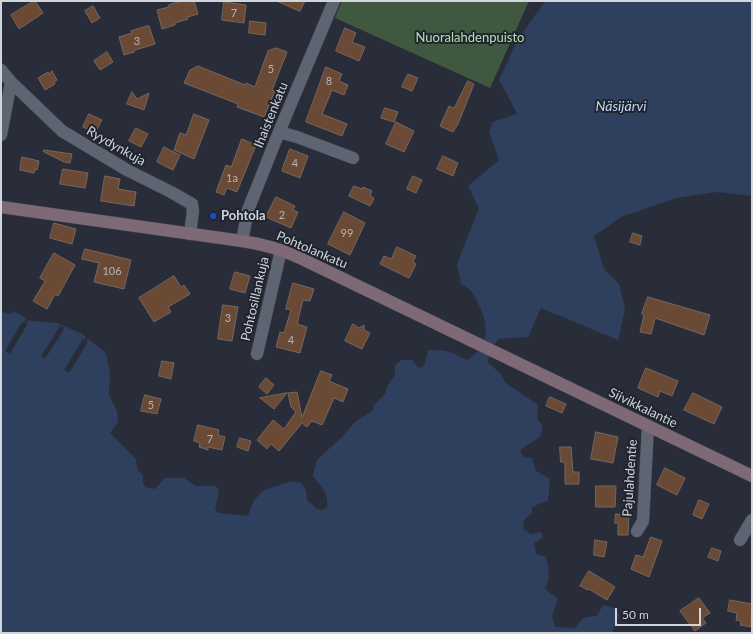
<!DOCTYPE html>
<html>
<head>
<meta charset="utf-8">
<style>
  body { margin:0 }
  #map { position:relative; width:753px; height:634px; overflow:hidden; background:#292d39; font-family:Lato,sans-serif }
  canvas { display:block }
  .frame { position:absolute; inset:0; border:2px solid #d1d5dc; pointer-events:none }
  .scale { position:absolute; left:615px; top:608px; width:86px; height:18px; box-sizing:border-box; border:2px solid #d1d5dc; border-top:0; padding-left:5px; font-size:12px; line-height:14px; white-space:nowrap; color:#d1d5dc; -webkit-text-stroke:3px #1f242f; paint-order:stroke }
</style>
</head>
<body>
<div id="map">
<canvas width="753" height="634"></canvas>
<div class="frame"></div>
<div class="scale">50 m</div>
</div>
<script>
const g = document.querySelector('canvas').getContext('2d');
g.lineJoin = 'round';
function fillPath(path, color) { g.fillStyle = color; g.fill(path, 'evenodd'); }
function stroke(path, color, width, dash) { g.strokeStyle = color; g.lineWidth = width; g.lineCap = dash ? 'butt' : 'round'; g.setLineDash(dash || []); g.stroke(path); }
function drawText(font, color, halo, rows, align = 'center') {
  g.font = font + ' Lato,sans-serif'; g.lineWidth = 4; g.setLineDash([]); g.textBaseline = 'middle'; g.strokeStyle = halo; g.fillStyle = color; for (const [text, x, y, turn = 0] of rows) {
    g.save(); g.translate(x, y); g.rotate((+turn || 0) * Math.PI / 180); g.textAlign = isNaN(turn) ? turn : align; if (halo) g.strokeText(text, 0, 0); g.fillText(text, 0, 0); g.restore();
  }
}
const green = new Path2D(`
  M 342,1 L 529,1 L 490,88 L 335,18 Z`);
const water = new Path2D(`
  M 545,1 L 752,1 L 752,196 L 717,192 L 676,198 L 621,217 L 594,236 L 604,269 L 619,284 L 625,309 L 618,340 L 541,308 L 528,337 L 499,339 C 493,344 490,354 487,362 L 500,373 L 506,383 L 538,405 L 537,419 L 543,426 L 540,437 L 520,450 L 523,457 L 532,458 L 536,471 L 550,479 L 548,500 L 532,507 L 532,513 L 523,521 L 524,530 L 532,534 L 541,532 L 543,537 L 534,543 L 536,554 L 546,557 C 549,572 551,574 545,589 L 558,599 L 552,616 L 555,627 L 575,628 L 583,618 L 597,616 L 603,605 L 614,608 L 619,615 L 612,633 L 1,633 L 1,312 L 10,314 L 14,311 L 31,321 L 57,323 L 82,334 L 106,353 L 110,373 L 109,395 L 117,411 L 118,422 L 110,433 L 136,459 L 137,469 L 143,476 L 143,483 L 146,487 L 155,489 L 165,478 L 184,478 L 196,486 L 216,486 L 219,491 L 215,509 L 218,513 L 248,516 L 254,500 L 263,491 L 291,481 L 301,483 L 306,490 L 307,500 L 317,509 L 322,510 L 327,507 C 329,494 321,486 313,476 L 317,460 L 343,436 L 355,422 L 372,411 L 375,404 L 385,394 L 388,385 L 395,375 L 395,365 L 402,360 L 412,360 L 418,368 L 424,366 L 428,350 C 447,350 450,351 467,360 C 490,346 489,327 479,305 C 473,293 474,291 461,284 L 457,265 L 479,208 L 468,186 L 499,160 L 489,131 L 493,122 L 517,114 L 509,98 L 499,80 L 518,39 Z`);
const pier = new Path2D(`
  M 27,316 L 30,318 L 26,324 L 27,325 L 10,354 L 5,351 L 22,322 L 24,323 Z
  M 60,326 L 64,327 L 63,331 L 45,359 L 41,356 Z
  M 87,335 L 89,337 L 86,341 L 88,342 L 69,373 L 64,370 L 83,339 L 84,340 Z`);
const building = new Path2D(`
  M 34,1 L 35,1 L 43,13 L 19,29 L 11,15 Z
  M 182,1 L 194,1 L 198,14 L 187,17 L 188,19 L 175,23 L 175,25 L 162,29 L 157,10 L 169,7 L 169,5 Z
  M 277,1 L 305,1 L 300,11 Z
  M 224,2 L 246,5 L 244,23 L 222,20 Z
  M 93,6 L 100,18 L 92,23 L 85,11 Z
  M 250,21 L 266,23 L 265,35 L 249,33 Z
  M 149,26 L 155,44 L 135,50 L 134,52 L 124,55 L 119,37 L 132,33 L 131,31 Z
  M 345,28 L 356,33 L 352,42 L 365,47 L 359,61 L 336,51 Z
  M 276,48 L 287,52 L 272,90 L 275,91 L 264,117 L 237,107 L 238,104 L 184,83 L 190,70 L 198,66 L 245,85 L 246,83 L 255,87 L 268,51 Z
  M 107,52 L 113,62 L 100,70 L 94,61 Z
  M 326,67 L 342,74 L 339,81 L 348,85 L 344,95 L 332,90 L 322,114 L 347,124 L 342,136 L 306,122 Z
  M 52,71 L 57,80 L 54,82 L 55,84 L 45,90 L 38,78 L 48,72 L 49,74 Z
  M 408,74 L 418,78 L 412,91 L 402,87 Z
  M 468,81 L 474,84 L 458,124 L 453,132 L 440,126 L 449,106 L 454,108 Z
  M 132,92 L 137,99 L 149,93 L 144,110 L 127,104 Z
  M 385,108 L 398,112 L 394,122 L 381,118 Z
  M 89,114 L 102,120 L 95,133 L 83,127 Z
  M 194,114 L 209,120 L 194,159 L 174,150 L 180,133 L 186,135 Z
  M 396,122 L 414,131 L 404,152 L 386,144 Z
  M 136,128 L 148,134 L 141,147 L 129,141 Z
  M 242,139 L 256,145 L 237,192 L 227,188 L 224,195 L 216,192 L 226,165 L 231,167 Z
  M 164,147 L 180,155 L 173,170 L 157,162 Z
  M 290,149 L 308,156 L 300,178 L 282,171 Z
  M 44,150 L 72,154 L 70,163 L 64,162 L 44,152 Z
  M 443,156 L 458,163 L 453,176 L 437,169 Z
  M 22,157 L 39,161 L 37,170 L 35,169 L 34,173 L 20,170 Z
  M 63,169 L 88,173 L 85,188 L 60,184 Z
  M 105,176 L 120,179 L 118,189 L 136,192 L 134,206 L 101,201 Z
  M 413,176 L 422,180 L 416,193 L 407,189 Z
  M 354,186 L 362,189 L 363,187 L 372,191 L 370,196 L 374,198 L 370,206 L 349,196 Z
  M 276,197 L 295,206 L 293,210 L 298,212 L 291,228 L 266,217 Z
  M 344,212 L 365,223 L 350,255 L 328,244 Z
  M 54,223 L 76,229 L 72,244 L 50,238 Z
  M 633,233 L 642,236 L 640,245 L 630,242 Z
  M 397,247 L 416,256 L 413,262 L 416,264 L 409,278 L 380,264 L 384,256 L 391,259 Z
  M 85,249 L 131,260 L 124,289 L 94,282 L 99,263 L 82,259 Z
  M 54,253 L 75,265 L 58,296 L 55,294 L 47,309 L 33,301 L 45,281 L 40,278 Z
  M 235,272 L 250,276 L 245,293 L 230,289 Z
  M 174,276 L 181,287 L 184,285 L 190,294 L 168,307 L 171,312 L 154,322 L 139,298 Z
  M 293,283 L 314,289 L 310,301 L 303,300 L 297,324 L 307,327 L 300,353 L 276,347 L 280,332 L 284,333 L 291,310 L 286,309 Z
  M 648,297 L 710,315 L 704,335 L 655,318 L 651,334 L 640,332 L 644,315 L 642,314 Z
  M 223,305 L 238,307 L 232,341 L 218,339 Z
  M 353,324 L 359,328 L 364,325 L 364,330 L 370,333 L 362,349 L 345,341 Z
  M 162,361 L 174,363 L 171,379 L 159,376 Z
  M 646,368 L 678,381 L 672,396 L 660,391 L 658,397 L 638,388 Z
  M 321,371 L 332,375 L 329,381 L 348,389 L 343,402 L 334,398 L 322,425 L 312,421 L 307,427 L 302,423 L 279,451 L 271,444 L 267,449 L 257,440 L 273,420 L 284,429 L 296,412 L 291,407 L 288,393 L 297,392 L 302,417 Z
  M 266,378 L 274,385 L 267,394 L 259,387 Z
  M 287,393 L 274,409 L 260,398 Z
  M 693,393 L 722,407 L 714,424 L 684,410 Z
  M 145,395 L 161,399 L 157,414 L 141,411 Z
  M 550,397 L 566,404 L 562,413 L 546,406 Z
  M 198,425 L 219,430 L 218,435 L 225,437 L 222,450 L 208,447 L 208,450 L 199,447 L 200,443 L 194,441 Z
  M 596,432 L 618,437 L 613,463 L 591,459 Z
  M 240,438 L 251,441 L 248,451 L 237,447 Z
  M 560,447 L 571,447 L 573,472 L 579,472 L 579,484 L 565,484 L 565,462 L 561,462 Z
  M 665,468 L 685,478 L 677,495 L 657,485 Z
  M 596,486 L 616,486 L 615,507 L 596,507 Z
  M 699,500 L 709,504 L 702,519 L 693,515 Z
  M 616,514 L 629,515 L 628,535 L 618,535 L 618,523 L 615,523 Z
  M 651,537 L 662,541 L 649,577 L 631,569 L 636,555 L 643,557 Z
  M 595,540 L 607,542 L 604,557 L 594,555 Z
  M 712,548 L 721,551 L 718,561 L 708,557 Z
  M 589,571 L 615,587 L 607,600 L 589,589 L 588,590 L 580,586 Z
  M 699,598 L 710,613 L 702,618 L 706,623 L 695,631 L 680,611 Z
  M 730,600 L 752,604 L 751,627 L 740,625 L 741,621 L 736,620 L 737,613 L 728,611 Z`);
const minor = new Path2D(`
  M 1,70 L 11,82 L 1,135
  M 11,82 L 62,131 L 127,170 L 171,192 L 192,204 L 193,211 L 190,234
  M 279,132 L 297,137 L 353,158
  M 242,241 L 248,210 L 279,132 L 334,1
  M 257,354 L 281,250
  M 637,531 L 643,521 L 648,426
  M 740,540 L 752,520`);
const secondary = new Path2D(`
  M 1,207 L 242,241 C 262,244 281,249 300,258 L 752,476`);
const markers = [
  [213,216,4,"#1a4fb4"]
];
const numberNames = [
  ["7",234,13],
  ["3",137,41],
  ["5",271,69],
  ["8",329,81],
  ["4",295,163],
  ["1a",232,178],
  ["2",282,215],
  ["99",347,233],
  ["106",112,271],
  ["3",228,318],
  ["4",291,340],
  ["5",151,405],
  ["7",210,439]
];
const parkNames = [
  ["Nuoralahdenpuisto",470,38]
];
const streetNames = [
  ["Ihaistenkatu",271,115,-68],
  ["Ryydynkuja",116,146,30],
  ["Pohtolankatu",312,250,23],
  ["Pohtosillankuja",255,299,-77],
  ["Siivikkalantie",643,408,26],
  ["Pajulahdentie",630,478,-86]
];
const poiNames = [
  ["Pohtola",221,216]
];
const waterNames = [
  ["Näsijärvi",621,106]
];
fillPath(green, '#405740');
fillPath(water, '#2f405e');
fillPath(pier, '#292d39');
fillPath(building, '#6b4a35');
stroke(building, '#76675f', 1);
stroke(minor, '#444851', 13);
stroke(secondary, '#444851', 13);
stroke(minor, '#5e6471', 12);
stroke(secondary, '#7e6a76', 12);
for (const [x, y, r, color] of markers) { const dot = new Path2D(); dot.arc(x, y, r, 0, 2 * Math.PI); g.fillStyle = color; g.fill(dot); stroke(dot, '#1f242f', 1.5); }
drawText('11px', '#b8b2b2', null, numberNames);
drawText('13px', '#afe1af', '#1f242f', parkNames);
drawText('13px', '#d1d5dc', '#1f242f', streetNames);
drawText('bold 13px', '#d1d5dc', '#1f242f', poiNames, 'left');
drawText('italic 14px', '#c1d4f6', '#1f242f', waterNames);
</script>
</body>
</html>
